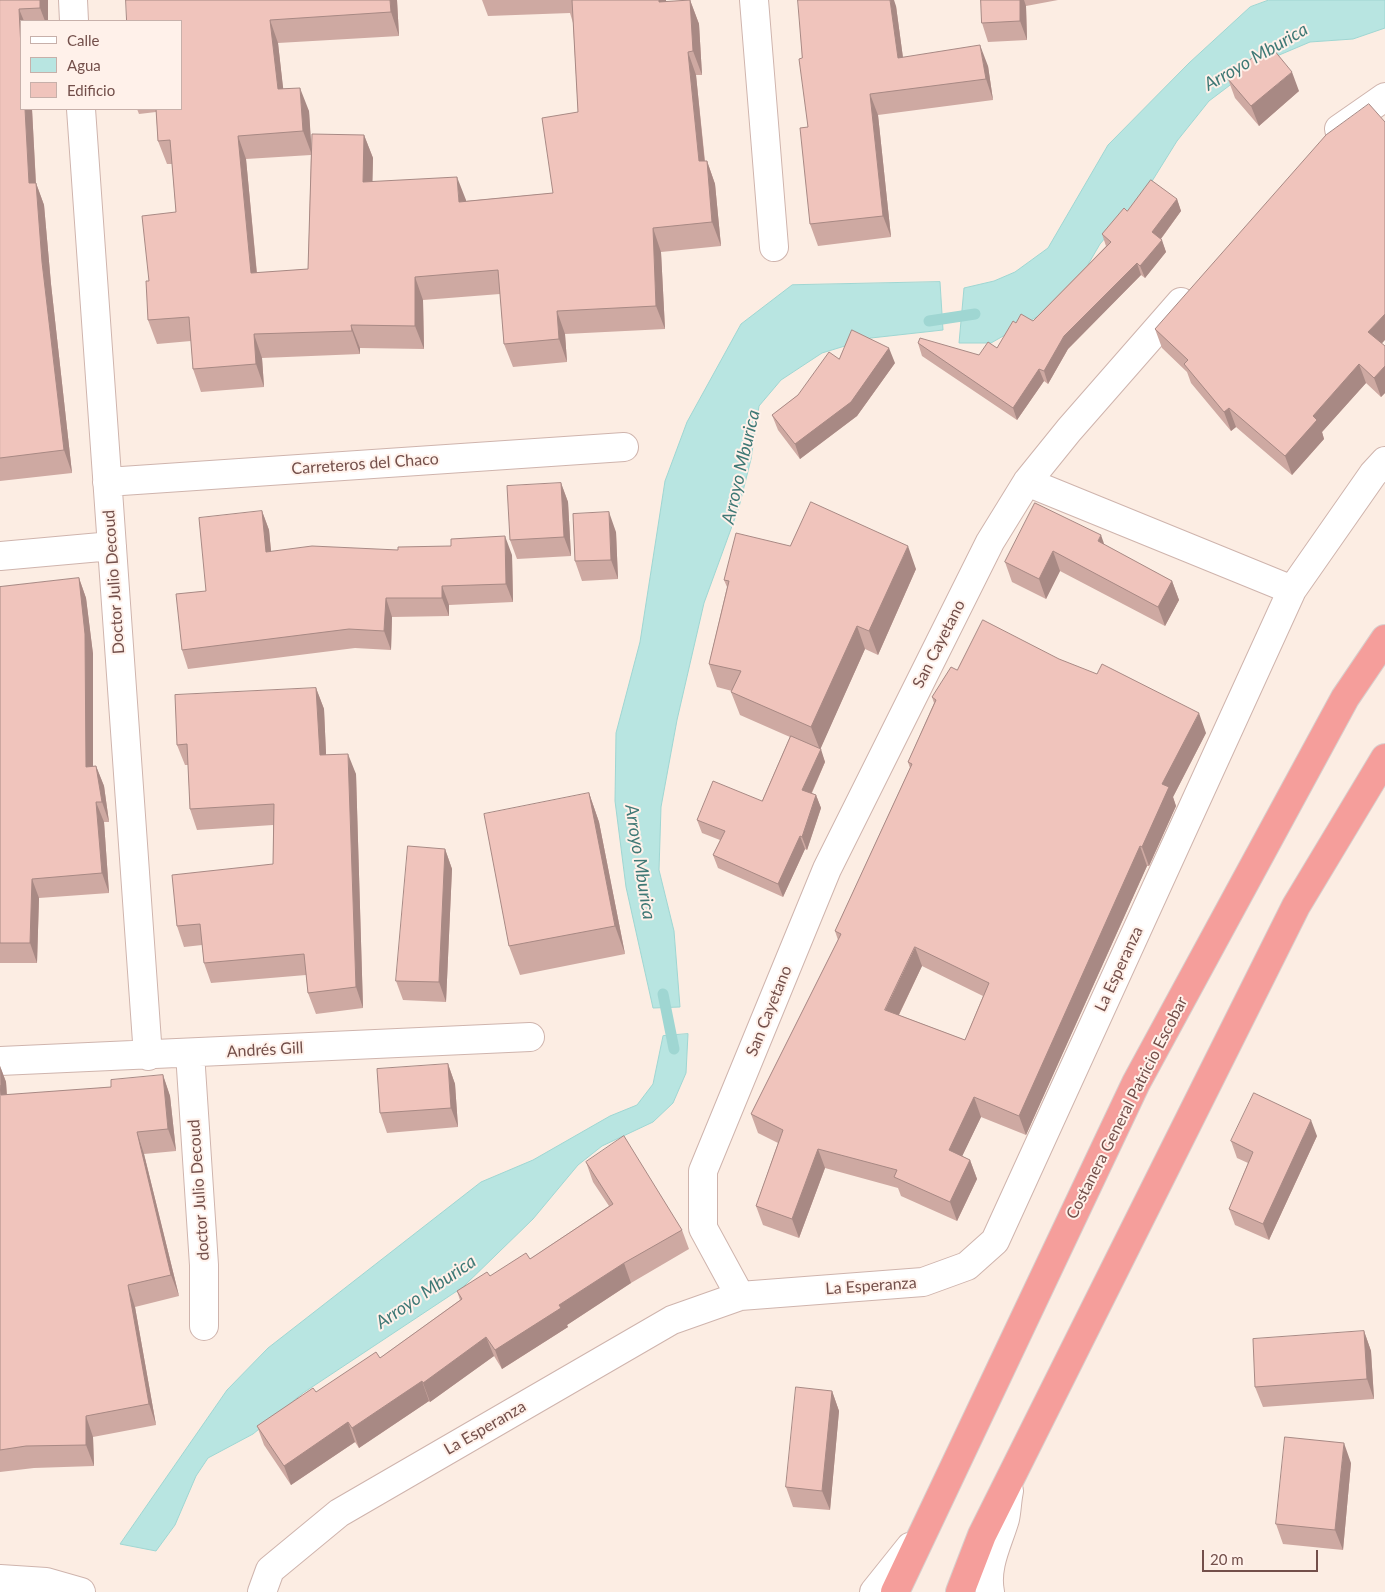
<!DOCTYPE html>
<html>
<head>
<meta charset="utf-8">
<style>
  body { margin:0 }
  #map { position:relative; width:1385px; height:1592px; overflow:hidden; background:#fcede3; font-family:Lato,sans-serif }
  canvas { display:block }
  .legend { position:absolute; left:20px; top:20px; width:162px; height:90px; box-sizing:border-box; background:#fff1ea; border:1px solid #c7b0aa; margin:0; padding:6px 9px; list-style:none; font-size:15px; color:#734f4a }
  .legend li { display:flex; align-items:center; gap:10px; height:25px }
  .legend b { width:25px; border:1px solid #c7b0aa }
  .scale { position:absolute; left:1202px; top:1550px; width:116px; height:22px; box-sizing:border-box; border:2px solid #734f4a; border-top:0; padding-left:6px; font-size:15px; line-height:18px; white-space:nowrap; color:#734f4a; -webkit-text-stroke:4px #fff1ea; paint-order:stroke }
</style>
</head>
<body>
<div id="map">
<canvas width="1385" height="1592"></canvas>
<ul class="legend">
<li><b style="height:6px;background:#fff"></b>Calle</li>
<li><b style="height:14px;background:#b8e5e1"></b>Agua</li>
<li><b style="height:14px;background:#f0c4bc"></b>Edificio</li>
</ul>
<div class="scale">20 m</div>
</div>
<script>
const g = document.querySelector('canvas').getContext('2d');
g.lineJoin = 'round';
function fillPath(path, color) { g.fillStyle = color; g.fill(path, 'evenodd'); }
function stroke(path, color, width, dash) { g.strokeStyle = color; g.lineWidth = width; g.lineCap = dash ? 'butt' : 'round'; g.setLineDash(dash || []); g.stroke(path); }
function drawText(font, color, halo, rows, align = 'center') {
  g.font = font + ' Lato,sans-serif'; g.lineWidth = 4; g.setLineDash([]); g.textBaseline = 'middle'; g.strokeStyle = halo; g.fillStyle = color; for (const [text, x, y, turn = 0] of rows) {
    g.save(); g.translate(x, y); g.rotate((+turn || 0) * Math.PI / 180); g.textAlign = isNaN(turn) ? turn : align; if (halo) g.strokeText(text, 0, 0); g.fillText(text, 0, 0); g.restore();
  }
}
const water = new Path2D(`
  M 1269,0 L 1385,0 L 1385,28 L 1353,39 L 1310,42 L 1258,64 L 1209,101 L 1177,141 L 1149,186 L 1100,244 L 1086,268 L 1040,315 L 991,343 L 959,343 L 964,288 L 994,281 L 1015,272 L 1048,248 L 1108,145 L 1189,63 L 1250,7 Z
  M 940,282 L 943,330 L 871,338 L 822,353 L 781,380 L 759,406 L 751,459 L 739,507 L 704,603 L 677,720 L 661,807 L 659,870 L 674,931 L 680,1007 L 653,1008 L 626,887 L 615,801 L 616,733 L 640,642 L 665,481 L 687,422 L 741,324 L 792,285 Z
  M 688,1034 L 686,1073 L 673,1103 L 653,1122 L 602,1146 L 578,1165 L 533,1219 L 463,1287 L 303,1393 L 253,1434 L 208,1458 L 196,1476 L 175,1525 L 156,1551 L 120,1544 L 227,1390 L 268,1348 L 481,1182 L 533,1160 L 610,1116 L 637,1105 L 653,1084 L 663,1036 Z`);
const stream = new Path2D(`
  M 929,321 L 975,314
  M 663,994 L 674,1049`);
const minor = new Path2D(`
  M 73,0 L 74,21
  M 754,0 L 774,247
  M 81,109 L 148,1056
  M 1339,129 L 1385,97
  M 107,482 L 624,447
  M 1027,482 L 1292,590
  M 0,556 L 112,546
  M 190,1053 L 204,1265 L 204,1326
  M 0,1061 L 530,1037
  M 740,1296 L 703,1228 L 703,1171 L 827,869 L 990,542 L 1027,482 L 1069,430 L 1181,302
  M 0,1579 L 46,1582 L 81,1592
  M 262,1592 L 270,1570 L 339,1513 L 672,1320 L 740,1296 L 923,1282 L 967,1266 L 995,1241 L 1292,590 L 1373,474 L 1385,461
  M 874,1592 L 910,1547
  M 990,1592 C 985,1566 998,1543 1005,1519 C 1007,1510 1007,1500 1009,1491`);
const highway = new Path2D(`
  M 895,1592 L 1136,1083 L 1345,698 L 1385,639
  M 960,1592 L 982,1535 L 1296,906 L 1385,758`);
const wall = new Path2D(`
  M 0,0 L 48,0 L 48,21 L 21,21 L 32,109 L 36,183 L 44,205 L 51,284 L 72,473 L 0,481 Z
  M 126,0 L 397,0 L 399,36 L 278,43 L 283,89 L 309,111 L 311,148 L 364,135 L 373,158 L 372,182 L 466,200 L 466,201 L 553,193 L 578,112 L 573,23 L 570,13 L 488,16 L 482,0 L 666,0 L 666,2 L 690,0 L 699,24 L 702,75 L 696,75 L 705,161 L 707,161 L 715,184 L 721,246 L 661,252 L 665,329 L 565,334 L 567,362 L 513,367 L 504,344 L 500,294 L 423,300 L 424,349 L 360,348 L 360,354 L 262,358 L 264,387 L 201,392 L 193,369 L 191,341 L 157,344 L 148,320 L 149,281 L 176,212 L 172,164 L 167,164 L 158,141 L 156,112 L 139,114 L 137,109 L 181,109 ZM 311,155 L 308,269 L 257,273 L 246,159 Z
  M 981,0 L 1058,0 L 1026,6 L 1027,40 L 988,42 L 982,23 Z
  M 896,6 L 903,58 L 988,66 L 993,100 L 878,115 L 891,237 L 818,246 L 810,224 L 808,127 L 802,58 Z
  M 1228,79 L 1299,91 L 1259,126 L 1235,98 Z
  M 1177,199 L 1181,211 L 1161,239 L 1166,252 L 1145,278 L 1141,275 L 1068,349 L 1048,384 L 1044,381 L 1017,420 L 922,356 L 918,343 L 979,355 L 997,348 L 1016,323 L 1033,321 L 1106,246 L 1102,234 L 1127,211 Z
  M 1155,329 L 1382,344 L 1385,346 L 1385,393 L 1381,397 L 1366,383 L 1322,432 L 1324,439 L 1292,475 L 1236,427 L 1231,431 L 1191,383 L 1187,372 L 1162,348 Z
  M 895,363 L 857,416 L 800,459 L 778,430 L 772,415 L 798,395 Z
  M 561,483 L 568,502 L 571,556 L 517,559 L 510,540 Z
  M 1035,503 L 1104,545 L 1172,581 L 1179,600 L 1165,626 L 1060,571 L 1046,599 L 1012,582 L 1005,562 Z
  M 262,511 L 269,530 L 271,552 L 398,550 L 512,555 L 513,602 L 449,605 L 449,616 L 392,617 L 391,650 L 355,648 L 188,669 L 182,650 L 206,591 Z
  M 616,532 L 618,579 L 582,581 L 575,561 Z
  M 790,546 L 916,569 L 878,655 L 865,649 L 820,749 L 825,762 L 812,793 L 816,795 L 821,808 L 807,850 L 805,849 L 783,897 L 718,868 L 713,855 L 720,840 L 702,833 L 697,820 L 762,801 L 790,737 L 740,715 L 731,692 L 732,691 L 717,687 L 709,664 L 727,587 L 724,580 Z
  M 79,578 L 86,598 L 93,654 L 93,766 L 96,766 L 104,786 L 109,822 L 104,822 L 109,893 L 39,898 L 37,963 L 0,963 L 0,587 Z
  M 957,670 L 1206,733 L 1173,797 L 1176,806 L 1149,866 L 1147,866 L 1026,1135 L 981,1117 L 962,1156 L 970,1160 L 977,1179 L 957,1221 L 901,1196 L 898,1188 L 825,1168 L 799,1238 L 763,1225 L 756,1206 L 778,1143 L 758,1133 L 751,1114 L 838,940 L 835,931 L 910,768 L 908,762 L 934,703 L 932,697 ZM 922,966 L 983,996 L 965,1040 L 899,1015 Z
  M 316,688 L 324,709 L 326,755 L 356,774 L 363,1008 L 316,1014 L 308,993 L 306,975 L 211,983 L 204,963 L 202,945 L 184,947 L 177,926 L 273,864 L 273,825 L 197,830 L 190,809 L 188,765 L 185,765 L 177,745 Z
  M 589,793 L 599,822 L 625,954 L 520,975 L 509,946 Z
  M 445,849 L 452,869 L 446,1002 L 403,1000 L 396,981 Z
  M 448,1064 L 455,1084 L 458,1127 L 387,1133 L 380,1113 Z
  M 0,1066 L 6,1082 L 7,1095 L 111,1087 L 163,1075 L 170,1096 L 176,1151 L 144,1154 L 179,1296 L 135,1307 L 156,1425 L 93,1437 L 94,1466 L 34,1468 L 0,1472 Z
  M 1317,1136 L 1269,1240 L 1235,1225 L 1229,1209 L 1248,1163 L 1237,1158 L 1231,1141 Z
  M 586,1162 L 682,1230 L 689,1249 L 631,1283 L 567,1325 L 568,1327 L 502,1369 L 494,1356 L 430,1402 L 429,1401 L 359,1448 L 355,1442 L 291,1485 L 264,1445 L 257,1426 L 316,1392 L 380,1358 L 460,1300 L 457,1291 L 530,1259 L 609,1206 L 593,1182 Z
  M 1364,1331 L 1371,1351 L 1374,1399 L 1263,1407 L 1255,1387 Z
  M 832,1391 L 839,1411 L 830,1510 L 793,1507 L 786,1487 Z
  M 1351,1463 L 1343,1550 L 1283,1544 L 1276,1524 Z`);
const shadedWall = new Path2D(`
  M 40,0 L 48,0 L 48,21 L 45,21 L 40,8 Z
  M 390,0 L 397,0 L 399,36 L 391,12 Z
  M 659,0 L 666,0 L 668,25 L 659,2 Z
  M 690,0 L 699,24 L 702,75 L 693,51 Z
  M 890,0 L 894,0 L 896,6 L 906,80 L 898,58 Z
  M 1020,0 L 1024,0 L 1026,6 L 1027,40 L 1020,21 Z
  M 19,9 L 24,21 L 21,21 L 21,48 Z
  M 270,20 L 278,43 L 286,113 L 278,89 Z
  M 980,45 L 988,66 L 993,100 L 986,79 Z
  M 688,52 L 696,75 L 707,185 L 699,161 Z
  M 1292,72 L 1299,91 L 1259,126 L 1251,106 Z
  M 300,88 L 309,111 L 312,155 L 303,131 Z
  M 870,94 L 878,115 L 891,237 L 883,216 Z
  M 25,109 L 32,109 L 37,206 L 29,183 Z
  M 364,135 L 373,158 L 372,206 L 363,182 Z
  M 238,136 L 246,159 L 259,297 L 251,273 Z
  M 707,161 L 715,184 L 721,246 L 712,222 Z
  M 457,177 L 466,200 L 468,225 L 459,202 Z
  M 36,183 L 44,205 L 51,284 L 72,473 L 64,450 L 42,262 Z
  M 1177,199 L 1181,211 L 1157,244 L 1152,232 Z
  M 653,228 L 661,252 L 665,329 L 656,306 Z
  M 1162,240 L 1166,252 L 1145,278 L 1140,266 Z
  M 1137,263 L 1141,275 L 1068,349 L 1048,384 L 1044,371 L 1064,336 Z
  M 415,277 L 423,300 L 424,349 L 415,326 Z
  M 557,311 L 565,334 L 567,362 L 559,339 Z
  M 1385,314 L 1385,340 L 1375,351 L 1368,332 Z
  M 351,325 L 360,348 L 360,354 L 352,331 Z
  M 254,334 L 262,358 L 264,387 L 256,364 Z
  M 889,348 L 895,363 L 857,416 L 800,459 L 795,444 Z
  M 1359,364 L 1366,383 L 1322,432 L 1324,439 L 1292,475 L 1285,456 L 1313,416 Z
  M 1385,366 L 1385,393 L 1381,397 L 1374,378 Z
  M 1039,369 L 1044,381 L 1017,420 L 1013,408 Z
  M 1229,408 L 1236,427 L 1231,431 L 1224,412 Z
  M 561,483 L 568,502 L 571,556 L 564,537 Z
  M 262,511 L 269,530 L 273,571 L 266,552 Z
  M 609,512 L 616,532 L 618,579 L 611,560 Z
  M 1101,535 L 1108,555 L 1098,541 Z
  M 505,536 L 512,555 L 513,602 L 506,584 Z
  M 908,546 L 916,569 L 878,655 L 869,631 Z
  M 1053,551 L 1060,571 L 1046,599 L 1039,579 Z
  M 79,578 L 86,598 L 93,654 L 93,787 L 86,767 Z
  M 1172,581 L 1179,600 L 1165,626 L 1158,607 Z
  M 442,586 L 449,605 L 449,616 L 442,598 Z
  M 386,598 L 392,617 L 391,650 L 384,631 Z
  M 857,626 L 865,649 L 820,750 L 811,727 Z
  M 316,688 L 324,709 L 327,775 L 320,755 Z
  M 1199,713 L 1206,733 L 1173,797 L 1176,806 L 1149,866 L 1142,847 L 1162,784 Z
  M 821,749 L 825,762 L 807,803 L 802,790 Z
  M 348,754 L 356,774 L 363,1008 L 356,987 Z
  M 96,766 L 104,786 L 109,822 L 102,802 Z
  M 589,793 L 599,822 L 625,954 L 615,926 Z
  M 816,795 L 821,808 L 807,850 L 802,837 Z
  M 96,802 L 104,822 L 109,893 L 102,873 Z
  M 800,836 L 805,849 L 783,897 L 778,884 Z
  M 1140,846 L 1147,866 L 1026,1135 L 1019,1116 Z
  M 445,849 L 452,869 L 446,1002 L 439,982 Z
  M 32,879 L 39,898 L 37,963 L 30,943 Z
  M 915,947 L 922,966 L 892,1029 L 885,1010 Z
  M 448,1064 L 455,1084 L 458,1127 L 451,1108 Z
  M 0,1066 L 6,1082 L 8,1116 L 1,1095 Z
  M 163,1075 L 170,1096 L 176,1151 L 168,1129 Z
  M 974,1097 L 981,1117 L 956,1169 L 949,1150 Z
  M 1311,1120 L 1317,1136 L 1269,1240 L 1263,1224 Z
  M 137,1132 L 144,1154 L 179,1296 L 171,1275 Z
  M 818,1149 L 825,1168 L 799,1238 L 792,1219 Z
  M 970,1160 L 977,1179 L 957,1221 L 950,1202 Z
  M 624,1263 L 631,1283 L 567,1325 L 568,1327 L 502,1369 L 495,1350 L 559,1305 Z
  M 128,1285 L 135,1307 L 156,1425 L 149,1404 Z
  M 1364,1331 L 1371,1351 L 1374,1399 L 1367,1379 Z
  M 486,1337 L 494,1356 L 430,1402 L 423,1383 Z
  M 422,1381 L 429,1401 L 359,1448 L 352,1428 Z
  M 832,1391 L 839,1411 L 830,1510 L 822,1491 Z
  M 86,1416 L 93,1437 L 94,1466 L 86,1445 Z
  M 348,1422 L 355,1442 L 291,1485 L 284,1466 Z
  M 1344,1443 L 1351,1463 L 1343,1550 L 1335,1530 Z`);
const building = new Path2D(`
  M 0,0 L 40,0 L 40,8 L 19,9 L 21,48 L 21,109 L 25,109 L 29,183 L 36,183 L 42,262 L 64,450 L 0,458 Z
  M 126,0 L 390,0 L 391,12 L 270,20 L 278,89 L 300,88 L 303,131 L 238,136 L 251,273 L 308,269 L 312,134 L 364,135 L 363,182 L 457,177 L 459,202 L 553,193 L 542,118 L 578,112 L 572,0 L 659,0 L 659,2 L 690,0 L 693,51 L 688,52 L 699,161 L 707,161 L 712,222 L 653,228 L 656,306 L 557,311 L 559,339 L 504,344 L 498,270 L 415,277 L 415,326 L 351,325 L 352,331 L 254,334 L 256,364 L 193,369 L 189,317 L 148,320 L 146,281 L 149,281 L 142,216 L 176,212 L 170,140 L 158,141 L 156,109 L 181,109 L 181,21 L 127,21 Z
  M 798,0 L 890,0 L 898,58 L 980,45 L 986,79 L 870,94 L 883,216 L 810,224 L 800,128 L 808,127 L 799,59 L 802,58 Z
  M 981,0 L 1020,0 L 1020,21 L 982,23 Z
  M 1269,44 L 1292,72 L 1251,106 L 1228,79 Z
  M 1369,104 L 1385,122 L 1385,314 L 1368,332 L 1385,346 L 1385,366 L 1374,378 L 1359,364 L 1313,416 L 1317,420 L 1285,456 L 1229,408 L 1224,412 L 1184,364 L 1188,360 L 1155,329 L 1326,135 Z
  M 1151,180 L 1177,199 L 1152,232 L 1162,240 L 1140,266 L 1137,263 L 1064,336 L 1044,371 L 1039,369 L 1013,408 L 918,343 L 920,338 L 979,355 L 988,342 L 997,348 L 1013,321 L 1016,323 L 1021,314 L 1033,321 L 1111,242 L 1102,234 L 1124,208 L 1127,211 Z
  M 852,330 L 889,348 L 851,402 L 795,444 L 772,415 L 798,395 L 829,352 L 839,359 Z
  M 561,483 L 564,537 L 510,540 L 507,486 Z
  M 811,502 L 908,546 L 869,631 L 857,626 L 811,727 L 731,692 L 741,671 L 709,664 L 729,581 L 724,580 L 736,533 L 790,546 Z
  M 1035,503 L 1101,535 L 1098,541 L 1172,581 L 1158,607 L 1053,551 L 1039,579 L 1005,562 Z
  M 262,511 L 266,552 L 312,546 L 398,550 L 398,547 L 451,546 L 451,539 L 505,536 L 506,584 L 442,586 L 442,598 L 386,598 L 384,631 L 349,629 L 182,650 L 176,594 L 206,591 L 199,518 Z
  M 609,512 L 611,560 L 575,561 L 573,514 Z
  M 79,578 L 85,634 L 86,767 L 96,766 L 102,802 L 96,802 L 102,873 L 32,879 L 30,943 L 0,943 L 0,587 Z
  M 983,620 L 1059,659 L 1097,674 L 1102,664 L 1199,713 L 1162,784 L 1169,787 L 1142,847 L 1140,846 L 1019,1116 L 974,1097 L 949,1150 L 970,1160 L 950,1202 L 894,1177 L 897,1170 L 818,1149 L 792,1219 L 756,1206 L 783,1130 L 751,1114 L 841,934 L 835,931 L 912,764 L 908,762 L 936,700 L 932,697 L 951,667 L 957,670 ZM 915,947 L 989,983 L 965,1040 L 885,1010 Z
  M 316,688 L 320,755 L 348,754 L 356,987 L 308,993 L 304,954 L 204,963 L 200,924 L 177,926 L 172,875 L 273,864 L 274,804 L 190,809 L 187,744 L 177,745 L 175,695 Z
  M 791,736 L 821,749 L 802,790 L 816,795 L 802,837 L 800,836 L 778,884 L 713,855 L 725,831 L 697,820 L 713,781 L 762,801 Z
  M 589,793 L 615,926 L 509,946 L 484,814 Z
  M 408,846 L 445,849 L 439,982 L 396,981 Z
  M 448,1064 L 451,1108 L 380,1113 L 377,1069 Z
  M 163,1075 L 168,1129 L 137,1132 L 171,1275 L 128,1285 L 149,1404 L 86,1416 L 86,1445 L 26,1446 L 0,1450 L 0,1085 L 1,1095 L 111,1087 L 111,1080 Z
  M 1254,1093 L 1311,1120 L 1263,1224 L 1229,1209 L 1253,1152 L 1231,1141 Z
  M 624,1136 L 682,1230 L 624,1263 L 559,1305 L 561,1308 L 495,1350 L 486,1337 L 423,1383 L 422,1381 L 352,1428 L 348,1422 L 284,1466 L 257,1426 L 313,1388 L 316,1392 L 376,1352 L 380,1358 L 462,1299 L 457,1291 L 487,1272 L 490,1276 L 526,1253 L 530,1259 L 613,1204 L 586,1162 Z
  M 1364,1331 L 1367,1379 L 1255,1387 L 1253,1339 Z
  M 796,1387 L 832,1391 L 822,1491 L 786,1487 Z
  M 1285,1437 L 1344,1443 L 1335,1530 L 1276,1524 Z`);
const streetNames = [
  ["Carreteros del Chaco",365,464,-4],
  ["Doctor Julio Decoud",114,582,-94],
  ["San Cayetano",939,644,-63],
  ["La Esperanza",1119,969,-65],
  ["San Cayetano",769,1011,-68],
  ["Andrés Gill",265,1050,-3],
  ["Costanera General Patricio Escobar",1127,1108,-63],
  ["doctor Julio Decoud",199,1190,-94],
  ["La Esperanza",871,1286,-4],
  ["La Esperanza",485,1428,-30]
];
const waterNames = [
  ["Arroyo Mburica",1256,57,-30],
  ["Arroyo Mburica",741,467,-77],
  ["Arroyo Mburica",640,862,81],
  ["Arroyo Mburica",426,1292,-34]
];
fillPath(water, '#b8e5e1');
stroke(water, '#9fd6d2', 1);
stroke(stream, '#9fd6d2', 11);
stroke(minor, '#cfb4ad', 30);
stroke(highway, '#d8cecc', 30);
stroke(minor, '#fff', 28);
stroke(highway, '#f59e9b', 28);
fillPath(wall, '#cea9a2');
fillPath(shadedWall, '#a88984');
fillPath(building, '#f0c4bc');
stroke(building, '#a88984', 1);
drawText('16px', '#734f4a', '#fff1ea', streetNames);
drawText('italic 18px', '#3e7875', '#fff1ea', waterNames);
</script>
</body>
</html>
